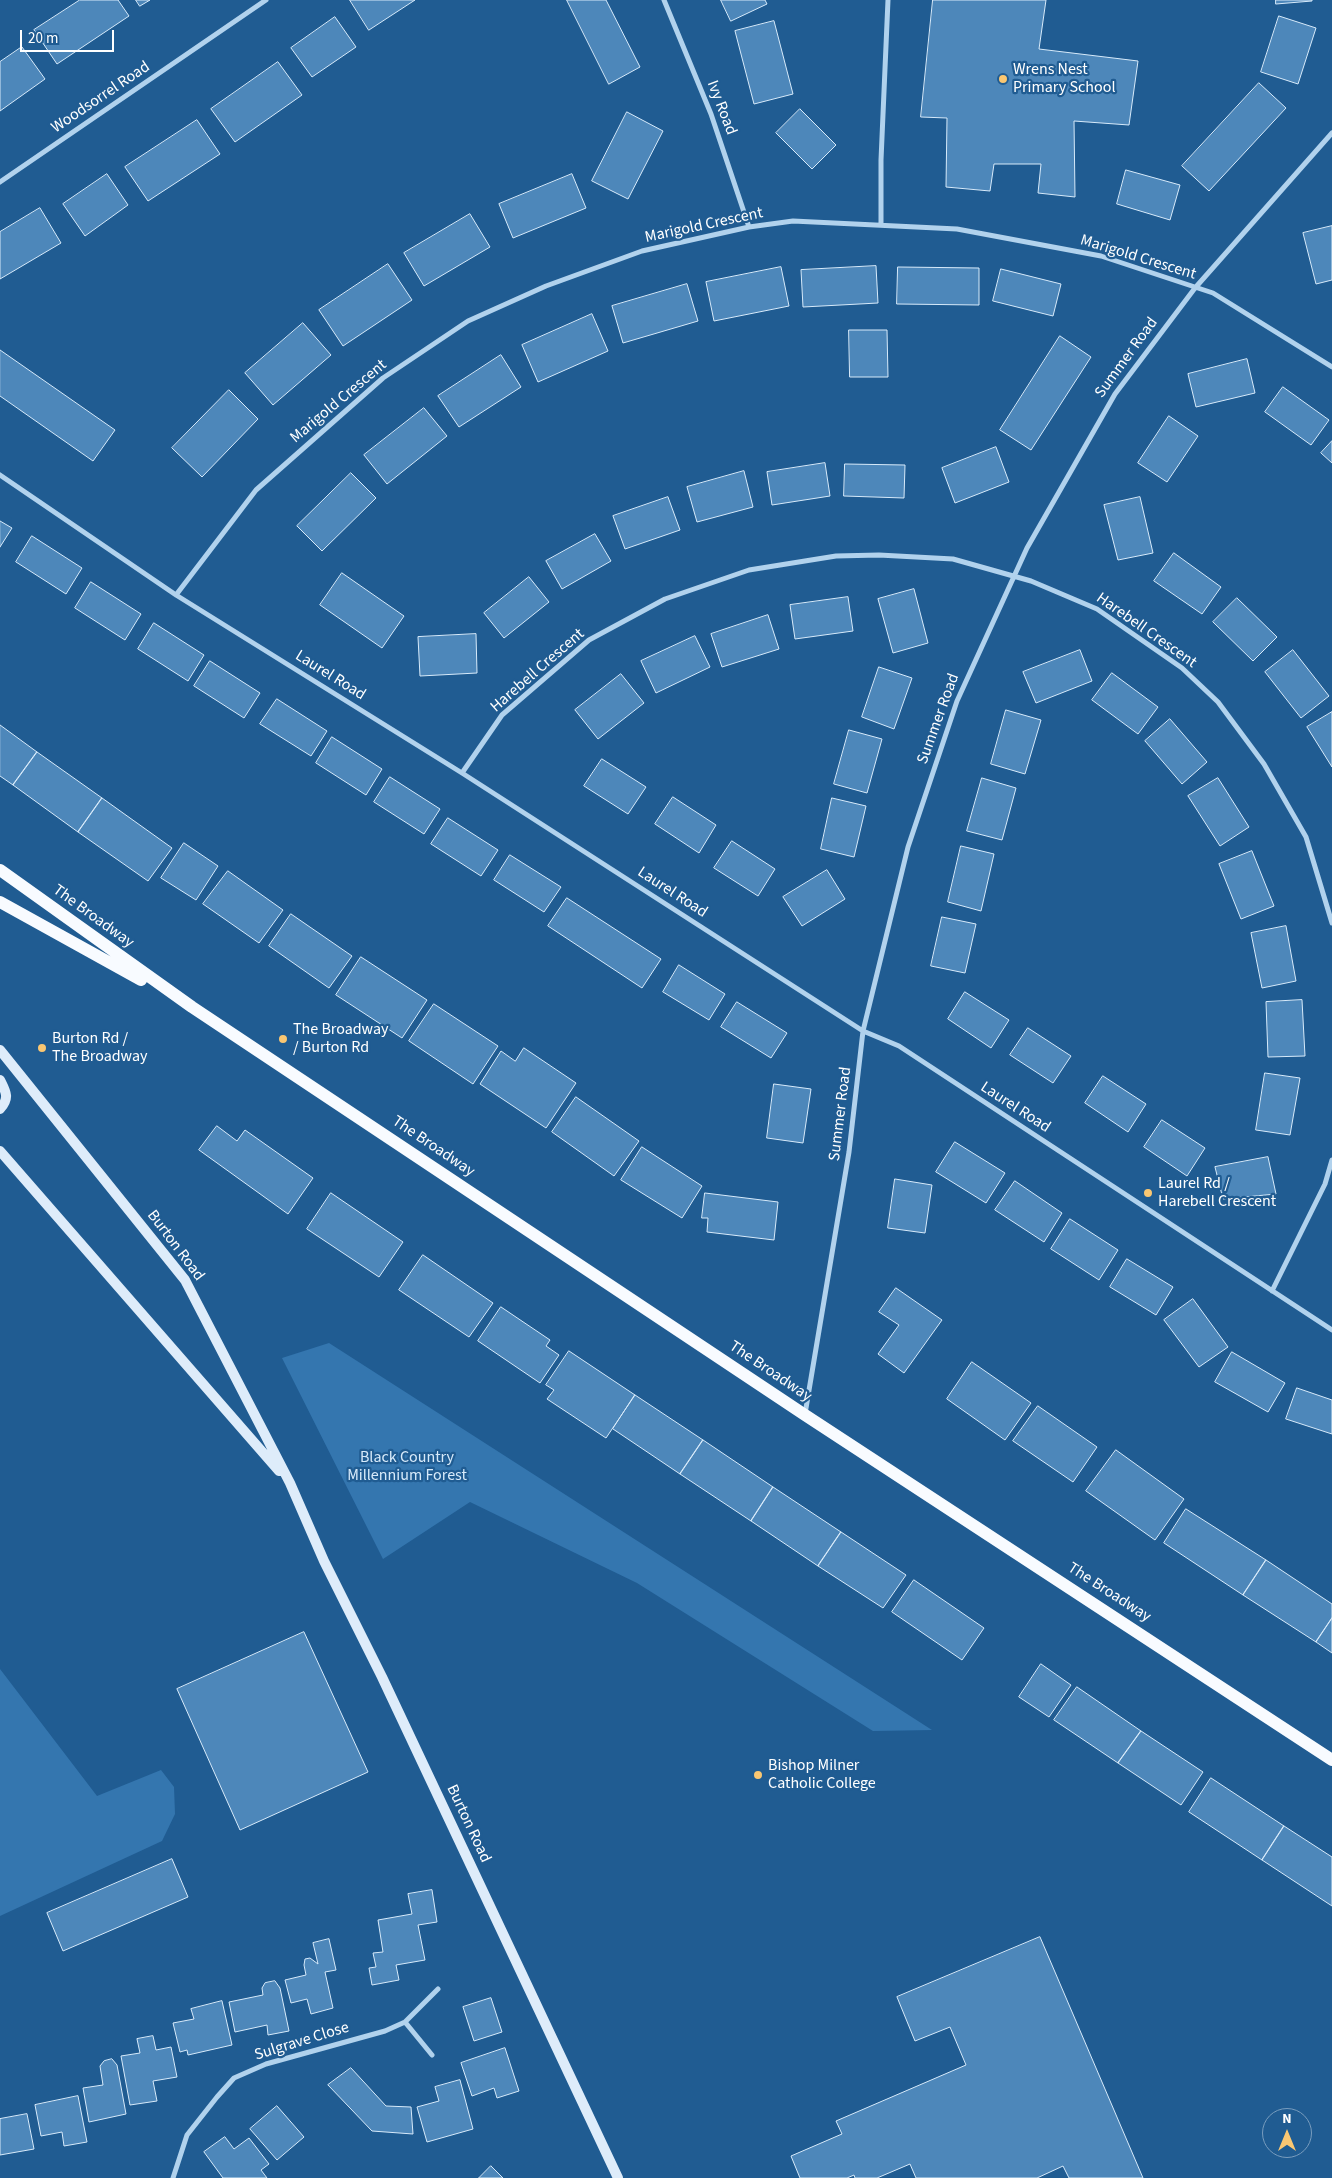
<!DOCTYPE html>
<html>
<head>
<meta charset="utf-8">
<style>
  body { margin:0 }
  #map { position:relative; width:1332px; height:2178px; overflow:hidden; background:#205c92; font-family:"Source Sans 3",sans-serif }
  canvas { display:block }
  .north { position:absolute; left:1262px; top:2108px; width:50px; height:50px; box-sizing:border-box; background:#205c92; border:1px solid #799dbe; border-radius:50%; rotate:0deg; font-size:14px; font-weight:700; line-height:20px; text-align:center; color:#fff }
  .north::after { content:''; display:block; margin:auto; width:18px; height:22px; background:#fac772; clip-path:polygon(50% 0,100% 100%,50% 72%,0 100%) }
  .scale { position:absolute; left:20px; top:30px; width:94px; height:22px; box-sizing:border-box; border:2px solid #fff; border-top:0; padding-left:6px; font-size:15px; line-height:18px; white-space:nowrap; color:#fff; -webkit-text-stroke:4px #205c92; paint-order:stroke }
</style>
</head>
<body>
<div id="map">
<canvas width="1332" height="2178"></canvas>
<div class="north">N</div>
<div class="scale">20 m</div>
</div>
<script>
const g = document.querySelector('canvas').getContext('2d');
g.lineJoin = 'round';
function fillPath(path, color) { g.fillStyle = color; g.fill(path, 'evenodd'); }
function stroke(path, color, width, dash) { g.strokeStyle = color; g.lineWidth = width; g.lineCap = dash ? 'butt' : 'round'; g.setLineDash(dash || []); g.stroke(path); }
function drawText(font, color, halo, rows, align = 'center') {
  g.font = font + ' "Source Sans 3",sans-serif'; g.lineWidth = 4.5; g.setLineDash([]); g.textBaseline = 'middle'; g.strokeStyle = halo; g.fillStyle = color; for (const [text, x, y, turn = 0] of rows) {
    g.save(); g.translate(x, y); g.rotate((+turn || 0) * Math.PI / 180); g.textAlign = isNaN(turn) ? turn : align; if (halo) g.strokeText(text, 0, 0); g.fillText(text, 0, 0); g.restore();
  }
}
const green = new Path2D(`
  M 329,1343 L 932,1730 L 873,1731 L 637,1583 L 470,1502 L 383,1559 L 282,1358 Z
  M 0,1669 L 97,1796 L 161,1770 L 174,1787 L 175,1814 L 162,1841 L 0,1916 Z`);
const building = new Path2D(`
  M 80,0 L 118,0 L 129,16 L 57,64 L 34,30 Z
  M 136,0 L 150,0 L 140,6 Z
  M 350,0 L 415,0 L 369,30 Z
  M 567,0 L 606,0 L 640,67 L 609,84 Z
  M 721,0 L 765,0 L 767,4 L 731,21 Z
  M 933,0 L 1046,0 L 1039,49 L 1138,61 L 1129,125 L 1074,121 L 1075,197 L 1038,193 L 1041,164 L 994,164 L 990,191 L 946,187 L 947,118 L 921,117 Z
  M 1276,0 L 1312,0 L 1312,1 L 1276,4 Z
  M 1279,16 L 1316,28 L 1298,84 L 1261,72 Z
  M 335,17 L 356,47 L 312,77 L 291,48 Z
  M 774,21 L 793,94 L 754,104 L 735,31 Z
  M 22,47 L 45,79 L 0,111 L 0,62 Z
  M 278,62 L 302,95 L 235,142 L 211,109 Z
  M 1259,83 L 1286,108 L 1209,191 L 1182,166 Z
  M 800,109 L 836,145 L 812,169 L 776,133 Z
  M 627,112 L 663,131 L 628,199 L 592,181 Z
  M 197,120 L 220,154 L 148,201 L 125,167 Z
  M 1126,170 L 1180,185 L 1170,220 L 1117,204 Z
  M 107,174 L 128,205 L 85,236 L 63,204 Z
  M 572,174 L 586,208 L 513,238 L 499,204 Z
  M 40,208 L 61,243 L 0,279 L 0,232 Z
  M 470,214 L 490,247 L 424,286 L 404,253 Z
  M 1332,226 L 1332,280 L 1316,284 L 1303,233 Z
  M 388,264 L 412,300 L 343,346 L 319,310 Z
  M 876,266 L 878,303 L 803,307 L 801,270 Z
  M 781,267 L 789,306 L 714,321 L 706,282 Z
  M 898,267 L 979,268 L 979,305 L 897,304 Z
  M 1001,269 L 1061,284 L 1053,316 L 993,301 Z
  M 687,284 L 698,321 L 623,343 L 612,306 Z
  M 592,314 L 608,351 L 538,382 L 522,345 Z
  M 303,323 L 331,355 L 273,405 L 245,373 Z
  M 849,330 L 887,330 L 888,377 L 850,377 Z
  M 1060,336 L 1091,357 L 1031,450 L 1000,430 Z
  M 0,350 L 115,430 L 93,461 L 0,396 Z
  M 501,355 L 521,387 L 459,427 L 438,396 Z
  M 1247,359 L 1255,393 L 1196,407 L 1188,374 Z
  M 1283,387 L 1329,420 L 1311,445 L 1265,412 Z
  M 229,390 L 258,419 L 202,477 L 172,448 Z
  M 424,408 L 447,436 L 387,484 L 364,455 Z
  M 1169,416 L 1198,436 L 1167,482 L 1138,463 Z
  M 1332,441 L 1332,463 L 1321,453 Z
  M 996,447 L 1009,482 L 955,503 L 942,468 Z
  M 825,463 L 830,496 L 772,505 L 767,472 Z
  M 845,464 L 905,465 L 904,498 L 844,496 Z
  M 744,471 L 753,507 L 697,522 L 687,487 Z
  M 351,473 L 376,498 L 322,551 L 297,526 Z
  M 668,497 L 680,530 L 625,549 L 613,516 Z
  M 1140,497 L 1153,553 L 1118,560 L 1104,505 Z
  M 0,521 L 12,528 L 0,547 Z
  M 595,534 L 611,561 L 562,589 L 546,561 Z
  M 32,536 L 82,568 L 66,594 L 16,562 Z
  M 1174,553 L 1221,587 L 1202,614 L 1154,581 Z
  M 342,573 L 404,616 L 382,648 L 320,605 Z
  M 529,577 L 549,602 L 504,638 L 484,613 Z
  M 91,582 L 141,614 L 125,640 L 75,608 Z
  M 914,589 L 928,643 L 893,653 L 878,599 Z
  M 848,597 L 853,631 L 795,639 L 790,605 Z
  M 1237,598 L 1277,637 L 1253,661 L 1213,622 Z
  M 768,615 L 779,649 L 722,667 L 711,634 Z
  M 154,623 L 204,655 L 188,681 L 138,649 Z
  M 476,634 L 477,673 L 420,676 L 418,637 Z
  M 695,636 L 710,667 L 656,693 L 641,661 Z
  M 1080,650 L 1092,681 L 1036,703 L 1023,672 Z
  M 1293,650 L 1329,696 L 1301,718 L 1265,672 Z
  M 210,661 L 260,693 L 244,718 L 194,686 Z
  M 879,667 L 912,678 L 894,729 L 862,717 Z
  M 1112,673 L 1158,707 L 1138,734 L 1092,700 Z
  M 621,674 L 644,703 L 598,739 L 575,710 Z
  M 277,699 L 327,731 L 311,756 L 260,724 Z
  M 1006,710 L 1041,720 L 1025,774 L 991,764 Z
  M 1332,712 L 1332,767 L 1307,727 Z
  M 1170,719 L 1207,762 L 1182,784 L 1145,741 Z
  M 0,725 L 37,752 L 13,785 L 0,776 Z
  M 849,730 L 882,739 L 867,793 L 834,784 Z
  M 332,737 L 382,769 L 366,795 L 316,763 Z
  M 37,752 L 102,798 L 78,832 L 13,785 Z
  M 602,759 L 646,787 L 628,814 L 584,786 Z
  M 390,777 L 440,809 L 424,834 L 374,802 Z
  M 982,778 L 1016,788 L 1002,840 L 967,831 Z
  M 1218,778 L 1249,827 L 1220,846 L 1188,796 Z
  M 673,797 L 716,825 L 699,853 L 655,824 Z
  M 102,798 L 172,848 L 148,881 L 78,832 Z
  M 832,798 L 866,806 L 854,857 L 821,849 Z
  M 448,818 L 498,850 L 481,876 L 431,844 Z
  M 732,841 L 775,869 L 758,896 L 714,868 Z
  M 184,843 L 218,866 L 196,900 L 161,878 Z
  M 961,846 L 994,854 L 981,911 L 948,902 Z
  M 1252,851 L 1274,906 L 1241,919 L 1219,864 Z
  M 510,855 L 561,887 L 544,912 L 494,880 Z
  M 827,870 L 845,899 L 802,926 L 783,897 Z
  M 228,871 L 283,910 L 259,943 L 203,904 Z
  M 567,898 L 661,959 L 642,988 L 548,926 Z
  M 291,914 L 352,956 L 329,988 L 269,946 Z
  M 942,917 L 976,924 L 965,973 L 931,966 Z
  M 1286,926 L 1296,981 L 1262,988 L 1251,933 Z
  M 361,957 L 427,1000 L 402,1038 L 336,995 Z
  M 679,965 L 725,994 L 709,1020 L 663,992 Z
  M 965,992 L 1009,1020 L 991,1048 L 948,1019 Z
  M 1302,1000 L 1305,1056 L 1268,1057 L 1266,1002 Z
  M 737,1002 L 787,1033 L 771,1058 L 721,1027 Z
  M 434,1004 L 498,1046 L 473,1084 L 409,1041 Z
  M 1028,1028 L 1071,1056 L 1053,1083 L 1010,1055 Z
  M 524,1048 L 576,1083 L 546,1128 L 480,1084 L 501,1051 L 515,1061 Z
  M 1265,1073 L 1300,1078 L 1290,1135 L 1256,1130 Z
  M 1103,1076 L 1146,1104 L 1128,1132 L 1085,1103 Z
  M 774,1084 L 811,1089 L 803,1143 L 767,1138 Z
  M 576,1097 L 639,1141 L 614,1176 L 552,1132 Z
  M 1162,1120 L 1205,1148 L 1187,1176 L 1144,1147 Z
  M 217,1126 L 237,1141 L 245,1130 L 313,1178 L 288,1214 L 199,1150 Z
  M 955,1142 L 1005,1173 L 986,1203 L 936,1172 Z
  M 642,1147 L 702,1186 L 682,1218 L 621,1180 Z
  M 1268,1157 L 1276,1194 L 1223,1199 L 1215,1167 Z
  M 895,1179 L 932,1185 L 925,1233 L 888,1228 Z
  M 1015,1181 L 1062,1213 L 1044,1242 L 995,1210 Z
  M 331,1193 L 403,1242 L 379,1277 L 307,1229 Z
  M 705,1193 L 778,1202 L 774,1240 L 707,1232 L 708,1218 L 702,1218 Z
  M 1070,1219 L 1118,1250 L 1099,1280 L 1051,1249 Z
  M 423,1255 L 493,1303 L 469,1337 L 399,1290 Z
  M 1127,1259 L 1173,1287 L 1156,1315 L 1110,1287 Z
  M 896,1288 L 942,1320 L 904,1373 L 878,1354 L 899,1325 L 879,1312 Z
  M 1193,1299 L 1228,1347 L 1199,1367 L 1164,1320 Z
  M 501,1307 L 550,1340 L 546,1346 L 559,1355 L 540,1383 L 478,1341 Z
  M 569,1351 L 635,1395 L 606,1438 L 547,1399 L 554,1390 L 546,1385 Z
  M 1232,1352 L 1285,1383 L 1268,1412 L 1215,1382 Z
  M 972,1362 L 1031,1403 L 1005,1440 L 947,1399 Z
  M 1297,1388 L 1332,1400 L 1332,1434 L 1286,1419 Z
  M 635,1395 L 703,1440 L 680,1474 L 613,1429 Z
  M 1038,1406 L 1097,1447 L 1073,1482 L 1013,1441 Z
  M 703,1440 L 773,1487 L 751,1521 L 680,1474 Z
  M 1116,1450 L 1184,1499 L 1155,1540 L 1086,1491 Z
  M 773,1487 L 841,1532 L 818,1566 L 751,1521 Z
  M 1186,1509 L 1266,1560 L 1243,1595 L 1164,1543 Z
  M 841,1532 L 906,1575 L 883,1608 L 818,1566 Z
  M 1266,1560 L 1332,1604 L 1332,1618 L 1316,1642 L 1243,1595 Z
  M 914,1580 L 984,1628 L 962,1660 L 892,1612 Z
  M 1332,1618 L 1332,1653 L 1316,1642 Z
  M 304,1632 L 368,1772 L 240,1830 L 177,1689 Z
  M 1041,1664 L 1071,1685 L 1049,1717 L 1019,1697 Z
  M 1077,1687 L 1141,1731 L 1118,1763 L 1054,1720 Z
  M 1141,1731 L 1203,1772 L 1181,1805 L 1118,1763 Z
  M 1211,1778 L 1284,1826 L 1262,1860 L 1189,1812 Z
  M 1284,1826 L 1332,1857 L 1332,1906 L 1262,1860 Z
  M 172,1859 L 188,1897 L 63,1951 L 47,1913 Z
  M 432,1890 L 437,1922 L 418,1925 L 425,1960 L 396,1965 L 399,1980 L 372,1985 L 369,1968 L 376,1967 L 373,1953 L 383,1952 L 378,1920 L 412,1914 L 408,1894 Z
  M 1040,1937 L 1143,2178 L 1069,2178 L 1063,2166 L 1037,2178 L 916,2178 L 910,2164 L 877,2178 L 855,2178 L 854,2175 L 847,2178 L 800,2178 L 791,2156 L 842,2134 L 836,2121 L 966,2065 L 950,2027 L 915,2041 L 897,1997 Z
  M 329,1939 L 336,1970 L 325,1972 L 333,2008 L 311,2014 L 307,1999 L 291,2003 L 285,1980 L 306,1975 L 304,1965 L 305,1959 L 310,1958 L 318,1964 L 313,1943 Z
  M 275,1981 L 280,1988 L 289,2031 L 268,2035 L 267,2025 L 235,2032 L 229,2002 L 263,1995 L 262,1988 L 265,1983 Z
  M 491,1998 L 502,2032 L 474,2041 L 463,2007 Z
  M 222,2001 L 232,2045 L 188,2055 L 187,2050 L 180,2052 L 173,2023 L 194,2019 L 191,2009 Z
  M 153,2036 L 156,2050 L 171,2047 L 177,2077 L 153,2081 L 157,2101 L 130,2105 L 121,2056 L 140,2053 L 137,2039 Z
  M 505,2048 L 519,2091 L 497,2098 L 494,2088 L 472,2096 L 461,2063 Z
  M 112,2059 L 117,2065 L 126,2114 L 89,2122 L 83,2088 L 103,2085 L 100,2066 L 104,2061 Z
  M 351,2068 L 386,2106 L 411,2107 L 413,2134 L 372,2131 L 328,2085 Z
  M 460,2080 L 473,2129 L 427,2142 L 417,2107 L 439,2101 L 435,2087 Z
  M 78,2096 L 87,2142 L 64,2146 L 62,2132 L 41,2136 L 35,2105 Z
  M 277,2106 L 304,2137 L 277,2160 L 250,2129 Z
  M 27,2114 L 34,2149 L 0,2155 L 0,2119 Z
  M 225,2137 L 234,2149 L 249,2138 L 269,2164 L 261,2170 L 267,2178 L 223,2178 L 204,2152 Z
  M 491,2166 L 503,2178 L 479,2178 Z`);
const minor = new Path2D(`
  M 664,0 L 711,114 L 749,227
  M 0,182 L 266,0
  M 881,224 L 881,160 L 888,0
  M 0,475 L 176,595 L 462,773 L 863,1031 L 899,1046 L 1332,1330
  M 176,595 L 256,490 L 383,378 L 468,321 L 546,286 L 642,251 L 749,227 L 793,221 L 957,229 L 1101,256 L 1213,293 L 1332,367
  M 462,773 L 502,715 L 589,640 L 665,599 L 749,570 L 836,556 L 879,555 L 953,559 L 1031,581 L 1097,609 L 1182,668 L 1218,702 L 1264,764 L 1306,837 L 1332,923
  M 1272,1291 L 1325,1184 L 1332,1160
  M 805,1414 L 849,1152 L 863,1031 L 908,847 L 957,701 L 1027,548 L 1115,394 L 1195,288 L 1332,133
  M 405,2022 L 432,2055
  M 173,2178 L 187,2135 L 217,2097 L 234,2078 L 266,2064 L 385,2031 L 405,2022 L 438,1989`);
const secondary = new Path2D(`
  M 0,1050 L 185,1280 L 290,1483 L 324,1561 L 382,1677 L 618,2178
  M 0,1080 C 6,1092 10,1098 0,1109
  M 0,1151 L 279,1471`);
const primary = new Path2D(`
  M 0,870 L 192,1007 L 805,1415 L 1332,1760
  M 0,902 L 141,980`);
const markers = [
  [1003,79,5,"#fac772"],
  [283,1039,5,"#fac772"],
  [42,1048,5,"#fac772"],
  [1148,1193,5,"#fac772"],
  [758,1775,5,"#fac772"]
];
const poiNames = [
  ["Wrens Nest",1013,70],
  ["Primary School",1013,88],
  ["The Broadway",293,1030],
  ["/ Burton Rd",293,1048],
  ["Burton Rd /",52,1039],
  ["The Broadway",52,1057],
  ["Laurel Rd /",1158,1184],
  ["Harebell Crescent",1158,1202],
  ["Bishop Milner",768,1766],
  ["Catholic College",768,1784]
];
const streetNames = [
  ["Woodsorrel Road",101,98,-34],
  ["Ivy Road",721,108,69],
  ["Marigold Crescent",704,226,-12],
  ["Marigold Crescent",1138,258,17],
  ["Summer Road",1127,358,-54],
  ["Marigold Crescent",339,402,-40],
  ["Harebell Crescent",1146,631,35],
  ["Harebell Crescent",538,671,-41],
  ["Laurel Road",330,676,32],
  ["Summer Road",939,719,-70],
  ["Laurel Road",672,893,33],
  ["The Broadway",93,917,36],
  ["Laurel Road",1015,1108,33],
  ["Summer Road",841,1114,-83],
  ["The Broadway",433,1147,34],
  ["Burton Road",175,1246,53],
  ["The Broadway",770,1372,34],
  ["The Broadway",1109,1593,33],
  ["Burton Road",468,1824,65],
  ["Sulgrave Close",302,2042,-17]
];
const parkNames = [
  ["Black Country",407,1458],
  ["Millennium Forest",407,1476]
];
fillPath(green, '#3476af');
fillPath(building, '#4d87ba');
stroke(building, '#d7eafa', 1);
stroke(minor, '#b1d2ed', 5);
stroke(secondary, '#deecfa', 10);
stroke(primary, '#f8fbff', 12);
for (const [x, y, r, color] of markers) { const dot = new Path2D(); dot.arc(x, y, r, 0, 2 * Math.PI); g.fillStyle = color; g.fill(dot); stroke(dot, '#205c92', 2); }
drawText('16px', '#fff', '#205c92', poiNames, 'left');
drawText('16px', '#fff', '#205c92', streetNames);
drawText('16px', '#d7eafa', '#205c92', parkNames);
</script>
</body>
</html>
